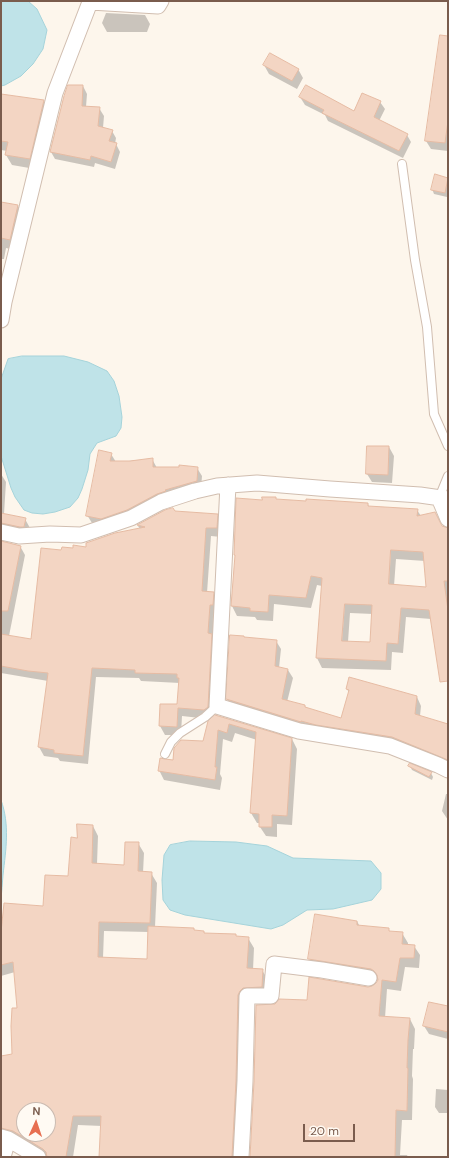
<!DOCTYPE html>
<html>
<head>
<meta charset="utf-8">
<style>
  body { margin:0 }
  #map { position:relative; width:449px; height:1158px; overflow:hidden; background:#fdf6ec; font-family:"DM Sans",sans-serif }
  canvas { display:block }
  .frame { position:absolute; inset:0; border:2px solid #7a5c4d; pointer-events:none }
  .north { position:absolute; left:16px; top:1102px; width:40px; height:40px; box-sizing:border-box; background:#fffaf3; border:1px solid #cabbb1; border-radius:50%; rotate:3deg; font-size:11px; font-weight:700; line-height:16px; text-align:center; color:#7a5c4d }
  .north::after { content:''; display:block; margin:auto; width:14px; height:18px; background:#e76f51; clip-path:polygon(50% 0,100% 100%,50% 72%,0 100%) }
  .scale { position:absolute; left:303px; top:1124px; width:52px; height:18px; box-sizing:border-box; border:2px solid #7a5c4d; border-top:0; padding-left:5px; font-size:12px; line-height:14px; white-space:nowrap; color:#7a5c4d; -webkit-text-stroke:3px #fffaf3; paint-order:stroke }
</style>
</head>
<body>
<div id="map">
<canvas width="449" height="1158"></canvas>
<div class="frame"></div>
<div class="north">N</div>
<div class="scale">20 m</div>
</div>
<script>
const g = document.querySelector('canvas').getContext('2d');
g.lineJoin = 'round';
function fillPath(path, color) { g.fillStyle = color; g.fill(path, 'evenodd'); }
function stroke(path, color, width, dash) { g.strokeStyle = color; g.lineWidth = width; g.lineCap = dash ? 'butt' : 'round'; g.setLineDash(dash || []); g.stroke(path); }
const water = new Path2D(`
  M 1,1 L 28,1 L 37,9 L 47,30 L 43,49 L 33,64 L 21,76 L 5,85 L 1,86 Z
  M 22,356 L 64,356 L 88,362 L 107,371 L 114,381 L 119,396 L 122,417 L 121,428 L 116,436 L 97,443 L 90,454 L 88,470 L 82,489 L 78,498 L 70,507 L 55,512 L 43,514 L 32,513 L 24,510 L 15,497 L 11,488 L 1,456 L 1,379 L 8,359 Z
  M 1,800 C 10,825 6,849 3,875 C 2,883 2,892 1,900 Z
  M 190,841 L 236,842 L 267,846 L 293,858 L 371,861 L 381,873 L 381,889 L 372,900 L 333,909 L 307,910 L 283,925 L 271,929 L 185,915 L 170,910 L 163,900 L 162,880 L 164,855 L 170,845 Z`);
const shadow = new Path2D(`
  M 106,13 L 145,15 L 150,24 L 147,32 L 107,32 L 102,23 Z
  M 448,42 L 448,151 L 431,149 L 426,141 Z
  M 264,65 L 298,69 L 303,78 L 297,89 L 269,74 Z
  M 83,86 L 87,94 L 86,107 L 99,108 L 104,116 L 103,128 L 112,131 L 116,138 L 115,144 L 116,144 L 120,152 L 115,169 L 95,163 L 94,167 L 55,159 L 51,152 Z
  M 1,95 L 43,101 L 49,111 L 35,169 L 12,165 L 6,155 L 7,151 L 1,150 Z
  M 300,97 L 354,112 L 380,102 L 385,109 L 379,121 L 407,135 L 411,142 L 403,158 L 328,121 L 325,115 L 305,105 Z
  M 448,179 L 448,191 L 447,197 L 434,194 L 432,189 Z
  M 1,203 L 18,206 L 24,216 L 15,250 L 6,248 L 4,259 L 1,259 Z
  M 389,447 L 394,456 L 392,483 L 372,482 L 367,474 Z
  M 111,454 L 116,462 L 152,459 L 157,468 L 197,468 L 202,476 L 201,489 L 106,526 L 92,523 L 87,515 Z
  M 1,474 L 6,482 L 4,514 L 25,519 L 30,528 L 28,535 L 1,533 Z
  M 276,500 L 368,504 L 369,507 L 417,510 L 421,516 L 448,529 L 448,673 L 431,619 L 406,617 L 403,653 L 392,652 L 391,670 L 322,668 L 317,658 L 322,586 L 317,585 L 311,608 L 274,604 L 273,621 L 257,620 L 255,617 L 237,616 L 232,606 L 236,557 L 235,555 L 263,501 ZM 396,559 L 425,561 L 427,588 L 394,586 ZM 350,613 L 373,614 L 371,643 L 348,642 Z
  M 165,511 L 217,515 L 222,523 L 221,537 L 211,536 L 207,593 L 213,593 L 218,602 L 213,716 L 209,719 L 182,716 L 181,735 L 165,735 L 160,726 L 161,705 L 178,705 L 180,683 L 141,681 L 139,678 L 96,677 L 88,764 L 60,761 L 58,758 L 44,756 L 39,747 L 48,681 L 1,673 L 1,542 L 20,546 L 25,555 L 9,636 L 31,640 L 62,551 L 87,548 L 140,529 L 138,526 Z
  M 276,641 L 281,649 L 279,668 L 288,670 L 293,678 L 287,702 L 305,706 L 306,709 L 342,719 L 349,693 L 347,689 L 417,697 L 421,706 L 420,716 L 448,725 L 448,765 L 321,733 L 232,708 L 227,699 Z
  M 216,716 L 292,739 L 297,749 L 292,825 L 277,824 L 277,837 L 266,836 L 260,827 L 260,823 L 257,823 L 251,813 L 257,740 L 235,733 L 232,742 L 223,739 L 220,774 L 222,778 L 220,790 L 164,780 L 159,770 L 203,742 Z
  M 410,766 L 431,773 L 433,777 L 432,780 L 412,770 Z
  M 446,794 L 448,794 L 448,820 L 442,811 Z
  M 93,826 L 98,836 L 97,864 L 125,866 L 138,843 L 144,853 L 143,873 L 151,873 L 157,883 L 155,927 L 204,932 L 205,934 L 248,938 L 254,948 L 253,970 L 262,970 L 268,980 L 267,997 L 249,998 L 238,1157 L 100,1157 L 102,1126 L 78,1125 L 73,1157 L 46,1157 L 19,1141 L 1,1140 L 1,1057 L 13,1055 L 18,1009 L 15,972 L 1,976 L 1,942 L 44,908 L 69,877 L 78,839 ZM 104,931 L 149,932 L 148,960 L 103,958 ZM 24,1110 L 48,1110 L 48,1134 L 24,1134 Z
  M 357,921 L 360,927 L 388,929 L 390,932 L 402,933 L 408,943 L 408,945 L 414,946 L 420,955 L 419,968 L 405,967 L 401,991 L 387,989 L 385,1018 L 410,1019 L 415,1029 L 414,1049 L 413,1049 L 412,1076 L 413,1079 L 412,1120 L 402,1120 L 400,1155 L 407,1155 L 408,1157 L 251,1157 L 308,1001 L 373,987 L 379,980 L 315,969 L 310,959 Z
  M 448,1007 L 448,1039 L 429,1034 L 424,1026 Z
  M 436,1089 L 448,1090 L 448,1113 L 439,1113 L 435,1107 Z`);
const building = new Path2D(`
  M 440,35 L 448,36 L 448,121 L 445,143 L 425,141 Z
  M 270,53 L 299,69 L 292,81 L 263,65 Z
  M 68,85 L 83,85 L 82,106 L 100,107 L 98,126 L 113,130 L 109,141 L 117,143 L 111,162 L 91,156 L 90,160 L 50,152 L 64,96 Z
  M 306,85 L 354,111 L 362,93 L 381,101 L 374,117 L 408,134 L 399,151 L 322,113 L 324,110 L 299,97 Z
  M 1,94 L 44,100 L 30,159 L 5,155 L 8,142 L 1,141 Z
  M 435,174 L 448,178 L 445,193 L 431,190 Z
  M 1,202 L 18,205 L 10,240 L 1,238 Z
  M 367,446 L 389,446 L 388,475 L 366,474 Z
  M 99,450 L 112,453 L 110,461 L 130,461 L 153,458 L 153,467 L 179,467 L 179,465 L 198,467 L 197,481 L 165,490 L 166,491 L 157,494 L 127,510 L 101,519 L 86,516 Z
  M 262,497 L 276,497 L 276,499 L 306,501 L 306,499 L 368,503 L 368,506 L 418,509 L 417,516 L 435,512 L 442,526 L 448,528 L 448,581 L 444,581 L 448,610 L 448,681 L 440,682 L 429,610 L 401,608 L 398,644 L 387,643 L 386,661 L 316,658 L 322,578 L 311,576 L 306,598 L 269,595 L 268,612 L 250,611 L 250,608 L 231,606 L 235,555 L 234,555 L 236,498 L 262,500 ZM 391,550 L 423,552 L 426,587 L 389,584 ZM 345,604 L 372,605 L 370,642 L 342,641 Z
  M 173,508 L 175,511 L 218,514 L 217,528 L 206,528 L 202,591 L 214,592 L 213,605 L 210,605 L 208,633 L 212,634 L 208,707 L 204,710 L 178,708 L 177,727 L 159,726 L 160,704 L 177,704 L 179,678 L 177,678 L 177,674 L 135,673 L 135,670 L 92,668 L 83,756 L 54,753 L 54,750 L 38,747 L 48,673 L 28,671 L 1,666 L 1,634 L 31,639 L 41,548 L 61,550 L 62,547 L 73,548 L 73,545 L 86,547 L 86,543 L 115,533 L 145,527 L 137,525 L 165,510 Z
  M 1,513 L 26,518 L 24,527 L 20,527 L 1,523 Z
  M 1,541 L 21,546 L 8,611 L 1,611 Z
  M 230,635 L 244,636 L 244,637 L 277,640 L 275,666 L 288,669 L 282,699 L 305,705 L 305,707 L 341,718 L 349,690 L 346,689 L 349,677 L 417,696 L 415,714 L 448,724 L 448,760 L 392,737 L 316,725 L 301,721 L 301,722 L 226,699 Z
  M 215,715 L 292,738 L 287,816 L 272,815 L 272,827 L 259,827 L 259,814 L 250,813 L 256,732 L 229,724 L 227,733 L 218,730 L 215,767 L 217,767 L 215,780 L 158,771 L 160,758 L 165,759 L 173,760 L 174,748 L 181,740 L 203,741 L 208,721 Z
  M 410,763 L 432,772 L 429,777 L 408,766 Z
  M 77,824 L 93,825 L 92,863 L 124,865 L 125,842 L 139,842 L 138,871 L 152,872 L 150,923 L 99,922 L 98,957 L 147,959 L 148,926 L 194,928 L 194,930 L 204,931 L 204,933 L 236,934 L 236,936 L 249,937 L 247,968 L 263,969 L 262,987 L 243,988 L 240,991 L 238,995 L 236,1081 L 232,1157 L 99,1157 L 101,1116 L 73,1116 L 66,1157 L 47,1157 L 46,1152 L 43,1149 L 13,1131 L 1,1128 L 1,1056 L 12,1054 L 11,1026 L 12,1008 L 17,1008 L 13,962 L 1,965 L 1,932 L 4,903 L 43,906 L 45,875 L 68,876 L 71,837 L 77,838 ZM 24,1110 L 48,1110 L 48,1134 L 24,1134 Z
  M 315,914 L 357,921 L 357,925 L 389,928 L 389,931 L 403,932 L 402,944 L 415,945 L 414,958 L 400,958 L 396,982 L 382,980 L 379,1016 L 410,1018 L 408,1040 L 407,1068 L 408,1068 L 407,1111 L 396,1110 L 395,1157 L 250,1157 L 254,1081 L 256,1005 L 275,1004 L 279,999 L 307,1000 L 309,977 L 368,987 L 372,986 L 376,983 L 378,980 L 377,975 L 374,971 L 371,969 L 308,959 Z
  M 429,1002 L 448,1006 L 448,1032 L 423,1026 Z`);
const lane = new Path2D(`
  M 402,164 L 415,260 L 427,327 L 434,414 L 448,446
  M 439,498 L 448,476
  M 165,754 L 171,742 L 180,733 L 205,717 L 217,706`);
const street = new Path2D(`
  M 1,320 L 4,302 L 55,93 L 90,2 L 158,6 L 161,1
  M 228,485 L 217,706 L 299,731 L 390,746 L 438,765 L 448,770
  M 439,498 L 448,519
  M 1,532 L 19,536 L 50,534 L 81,535 L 131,518 L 161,502 L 195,491 L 217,486 L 257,483 L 330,489 L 420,495 L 448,499
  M 1,1137 L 8,1139 L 3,1157
  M 8,1139 L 38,1157
  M 241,1157 L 245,1081 L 247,996 L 271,996 L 274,964 L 322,970 L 369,978`);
fillPath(water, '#bfe3e8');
stroke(water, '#a5d3da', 1);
fillPath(shadow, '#0003');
fillPath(building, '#f3d5c3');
stroke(building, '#e6bba3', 1);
stroke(lane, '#d1beb0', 10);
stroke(street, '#d1beb0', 17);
stroke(lane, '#fff', 8);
stroke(street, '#fff', 15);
</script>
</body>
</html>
